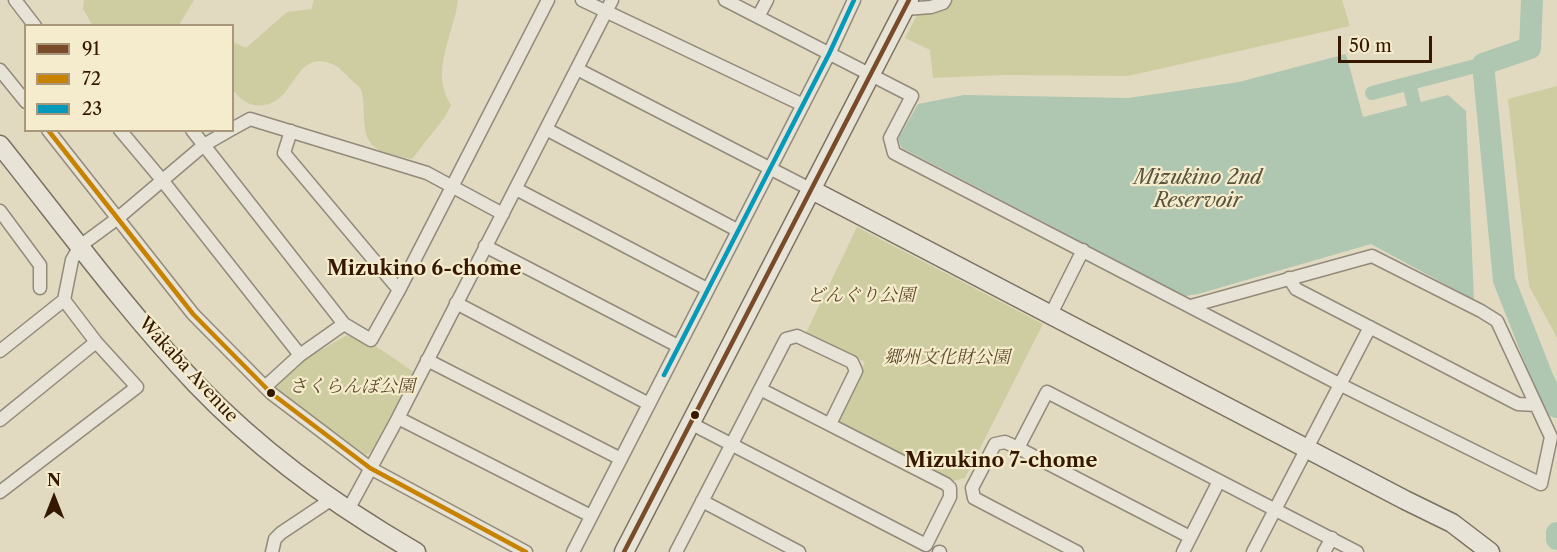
<!DOCTYPE html>
<html>
<head>
<meta charset="utf-8">
<style>
  body { margin:0 }
  #map { position:relative; width:1557px; height:552px; overflow:hidden; background:#e1dac0; font-family:"Libre Caslon Text",serif }
  canvas { display:block }
  .legend { position:absolute; left:24px; top:24px; width:210px; height:108px; box-sizing:border-box; background:#f5eccd; border:2px solid #a9977c; margin:0; padding:8px 10px; list-style:none; font-size:18px; color:#361802 }
  .legend li { display:flex; align-items:center; gap:12px; height:30px }
  .legend b { width:30px; border:2px solid #a9977c }
  .north { position:absolute; left:24px; top:468px; width:60px; height:60px; -webkit-text-stroke:4px #f5eccd; paint-order:stroke; rotate:0deg; font-size:16px; font-weight:700; line-height:24px; text-align:center; color:#361802 }
  .north::after { content:''; display:block; margin:auto; width:21px; height:27px; background:#361802; clip-path:polygon(50% 0,100% 100%,50% 72%,0 100%) }
  .scale { position:absolute; left:1338px; top:36px; width:94px; height:27px; box-sizing:border-box; border:3px solid #361802; border-top:0; padding-left:8px; font-size:18px; line-height:21px; white-space:nowrap; color:#361802; -webkit-text-stroke:4px #f5eccd; paint-order:stroke }
</style>
</head>
<body>
<div id="map">
<canvas width="1557" height="552"></canvas>
<ul class="legend">
<li><b style="height:8px;background:#7a4b2a"></b>91</li>
<li><b style="height:8px;background:#c78200"></b>72</li>
<li><b style="height:8px;background:#059aba"></b>23</li>
</ul>
<div class="north">N</div>
<div class="scale">50 m</div>
</div>
<script>
const g = document.querySelector('canvas').getContext('2d');
g.lineJoin = 'round';
function fillPath(path, color) { g.fillStyle = color; g.fill(path, 'evenodd'); }
function stroke(path, color, width, dash) { g.strokeStyle = color; g.lineWidth = width; g.lineCap = dash ? 'butt' : 'round'; g.setLineDash(dash || []); g.stroke(path); }
function drawText(font, color, halo, rows, align = 'center') {
  g.font = font + ' "Libre Caslon Text","Noto Serif JP",serif'; g.lineWidth = 4.5; g.setLineDash([]); g.textBaseline = 'middle'; g.strokeStyle = halo; g.fillStyle = color; for (const [text, x, y, turn = 0] of rows) {
    g.save(); g.translate(x, y); g.rotate((+turn || 0) * Math.PI / 180); g.textAlign = isNaN(turn) ? turn : align; if (halo) g.strokeText(text, 0, 0); g.fillText(text, 0, 0); g.restore();
  }
}
const green = new Path2D(`
  M 84,0 L 194,0 L 179,25 L 93,26 L 83,9 Z
  M 314,0 L 458,0 C 454,34 429,72 451,105 L 445,117 L 412,159 C 398,156 378,154 370,142 C 360,129 367,99 360,88 C 358,85 353,82 350,79 C 344,73 340,67 332,64 C 294,49 296,101 264,105 C 249,107 242,101 233,90 L 233,42 L 246,48 L 287,12 L 311,9 Z
  M 925,0 L 1342,0 L 1350,26 L 1128,76 L 1003,75 L 933,78 L 930,50 L 905,38 Z
  M 1557,86 L 1557,338 L 1529,286 L 1508,99 Z
  M 857,227 L 1043,324 L 965,478 L 953,481 L 840,424 L 839,417 L 865,362 L 806,333 Z
  M 347,335 L 371,343 L 414,372 L 371,452 L 366,455 L 278,391 L 275,385 L 307,358 Z`);
const water = new Path2D(`
  M 1346,54 L 1363,117 L 1448,95 L 1466,111 L 1474,300 L 1371,244 L 1198,294 L 1185,296 L 902,148 L 898,139 L 918,104 L 964,95 L 1128,98 L 1239,82 Z`);
const canal = new Path2D(`
  M 1409,84 L 1414,104
  M 1372,93 L 1483,64`);
const river = new Path2D(`
  M 1532,0 L 1530,48 L 1483,64 L 1504,280 L 1543,379 L 1557,407
  M 1557,533 L 1557,539`);
const street = new Path2D(`
  M 15,0 L 35,26
  M 582,0 L 803,105
  M 725,0 L 912,96 L 890,138 L 894,153 L 1341,385 L 1541,484 L 1551,437 L 1497,321 L 1481,311 L 1372,256 L 1191,306
  M 905,9 L 931,7 L 943,3 L 945,0
  M 758,17 L 767,0
  M 577,69 L 812,190
  M 0,70 L 26,102
  M 232,129 L 250,119 L 427,173 L 503,214
  M 546,129 L 737,230
  M 48,130 L 193,314 L 271,393 L 370,468 L 526,552
  M 120,130 L 162,180 L 300,355
  M 192,130 L 344,324 L 371,340 L 399,290 L 548,0
  M 291,131 L 284,153 L 399,290
  M 516,189 L 707,289
  M 0,211 L 40,265 L 40,288
  M 485,246 L 678,346
  M 1289,278 L 1296,289 L 1518,404 L 1536,405
  M 456,303 L 649,404
  M 1051,314 L 1083,250
  M 0,351 L 64,300 L 72,260 L 80,246 L 118,218 L 204,145 L 230,130
  M 427,360 L 621,459
  M 265,387 L 300,355 L 344,324
  M 398,418 L 591,516
  M 0,420 L 96,342
  M 690,423 L 926,545 L 950,497 L 950,488 L 946,484 L 760,389
  M 1018,448 L 1047,392 L 1357,552
  M 0,492 L 137,387 L 96,342 L 64,300
  M 702,501 L 799,552
  M 348,510 L 398,418 L 612,0
  M 272,552 L 275,539 L 281,533 L 332,499
  M 573,552 L 829,54 L 854,0
  M 676,552 L 786,339 L 797,336 L 852,362 L 856,371 L 830,424
  M 939,552 L 940,552
  M 1077,552 L 974,498 L 972,488 L 995,444 L 1005,442 L 1018,448 L 1190,537
  M 1183,552 L 1219,481
  M 1253,552 L 1370,327
  M 1324,552 L 1332,538`);
const secondary = new Path2D(`
  M 0,145 C 64,225 126,310 196,384 C 260,451 336,506 416,552
  M 812,190 L 1405,500 L 1452,523 L 1490,552
  M 624,552 L 909,0`);
const bus1 = new Path2D(`
  M 624,552 L 909,0`);
const bus2 = new Path2D(`
  M 48,130 L 193,314 L 271,393 L 370,468 L 526,552`);
const bus3 = new Path2D(`
  M 664,375 L 829,54 L 854,0`);
const markers = [
  [271,393,5,"#361802"],
  [695,415,5,"#361802"]
];
const parkNames = [
  ["どんぐり公園",861,296],
  ["郷州文化財公園",947,358],
  ["さくらんぼ公園",352,387]
];
const streetNames = [
  ["Wakaba Avenue",188,370,47]
];
const waterNames = [
  ["Mizukino 2nd",1198,178],
  ["Reservoir",1198,201]
];
const neighbourhoodNames = [
  ["Mizukino 6-chome",424,269],
  ["Mizukino 7-chome",1001,461]
];
fillPath(green, '#cecda1');
fillPath(water, '#afc6b1');
stroke(canal, '#afc6b1', 14);
stroke(river, '#afc6b1', 22);
stroke(street, '#928a7a', 15);
stroke(secondary, '#7a7161', 21);
stroke(street, '#e7e3d6', 12);
stroke(secondary, '#e7e3d6', 18);
stroke(bus1, '#7a4b2a', 4.5);
stroke(bus2, '#c78200', 4.5);
stroke(bus3, '#059aba', 4.5);
for (const [x, y, r, color] of markers) { const dot = new Path2D(); dot.arc(x, y, r, 0, 2 * Math.PI); g.fillStyle = color; g.fill(dot); stroke(dot, '#f5eccd', 2); }
drawText('italic 18px', '#5f4b2a', '#f5eccd', parkNames);
drawText('18px', '#361802', '#f5eccd', streetNames);
drawText('italic 20px', '#59523d', '#f5eccd', waterNames);
drawText('bold 20px', '#361802', '#f5eccd', neighbourhoodNames);
</script>
</body>
</html>
